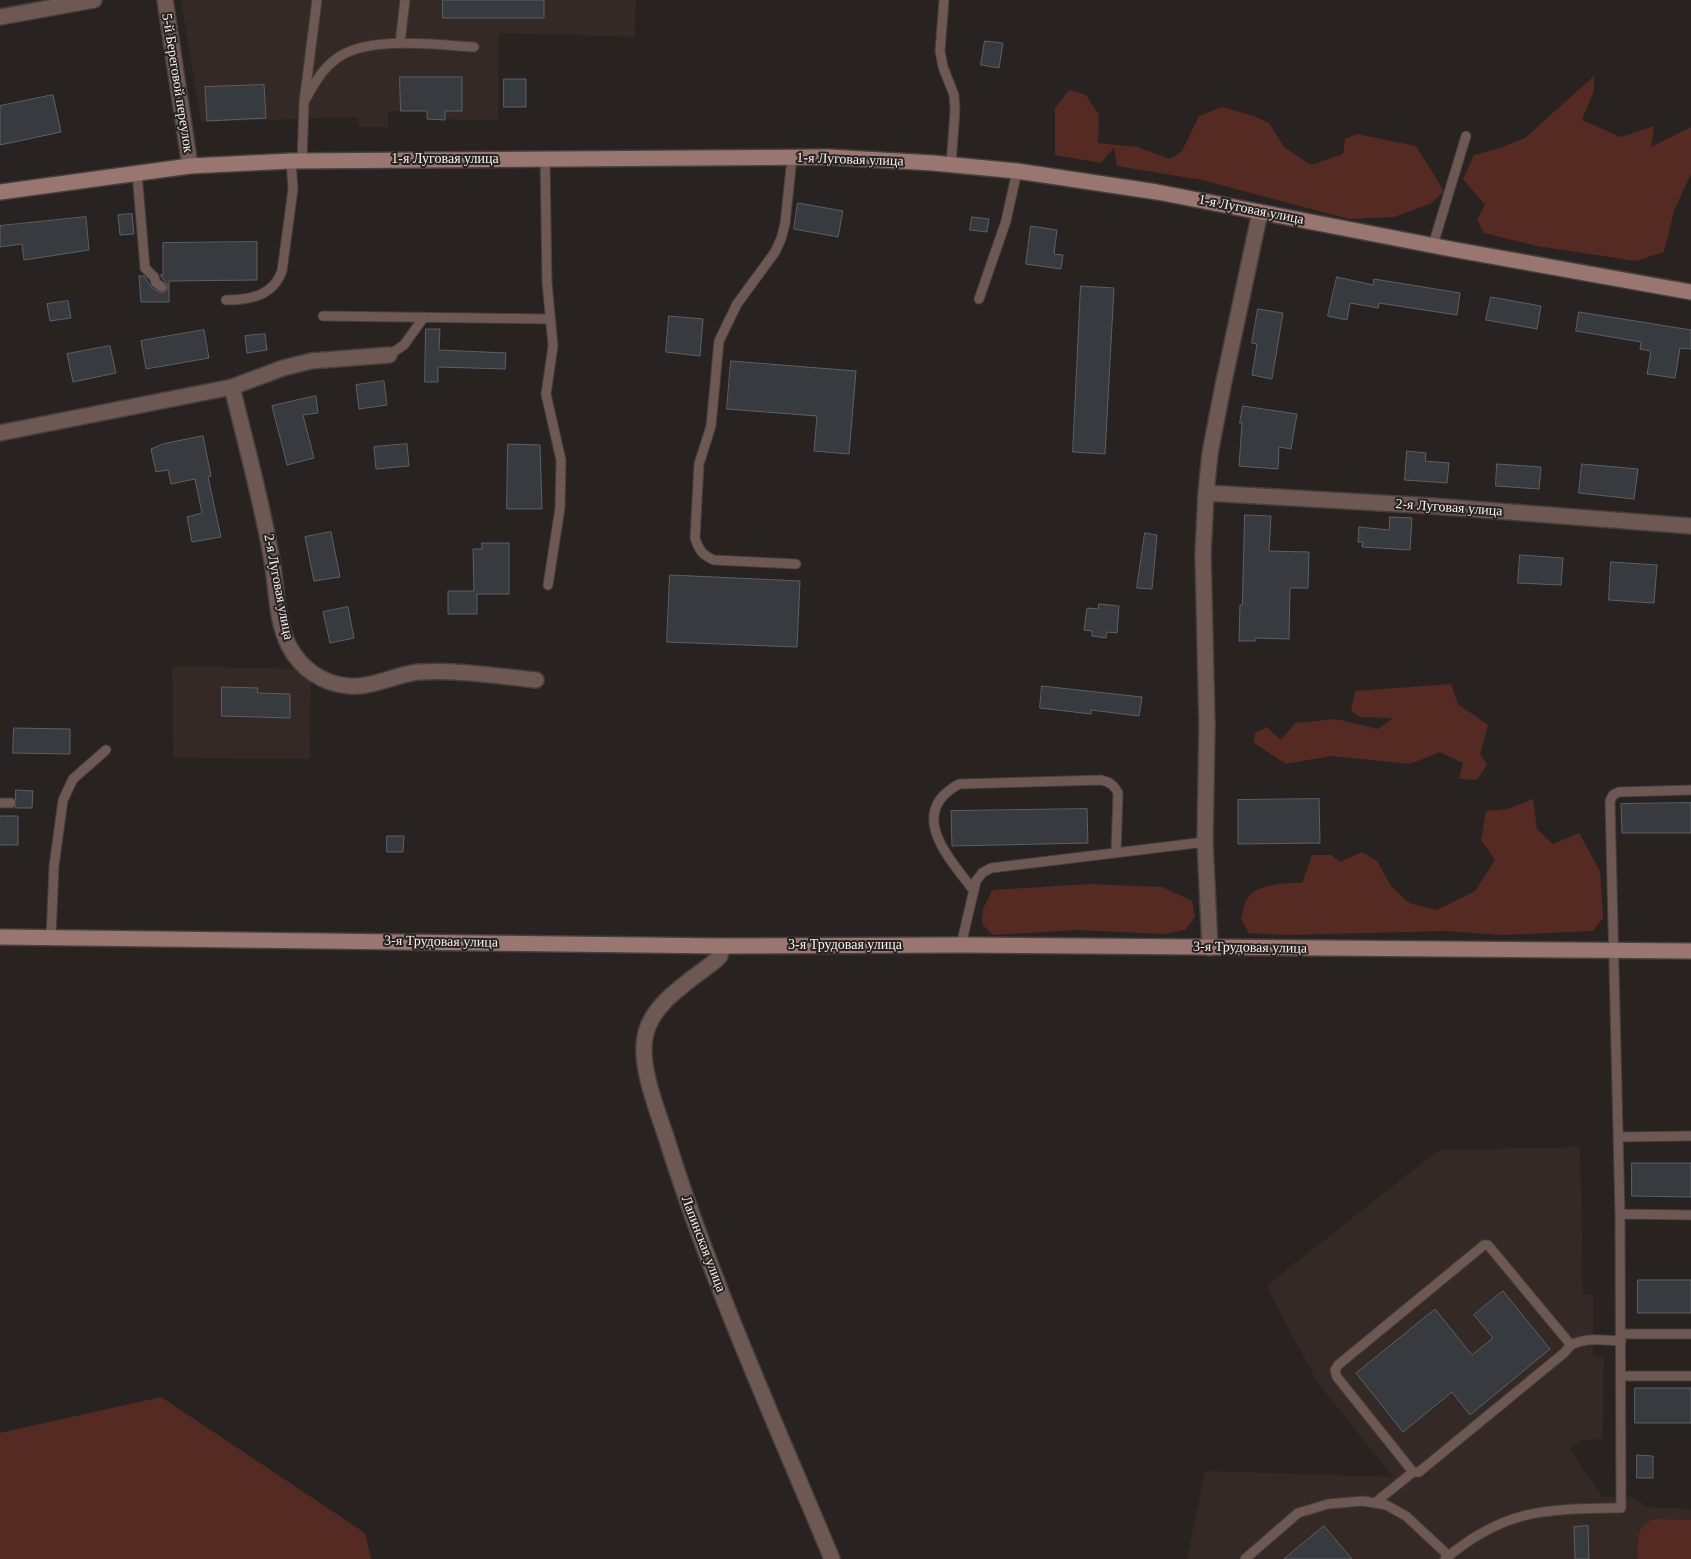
<!DOCTYPE html>
<html>
<head>
<meta charset="utf-8">
<style>
  body { margin:0 }
  canvas { display:block; background:#282220 }
</style>
</head>
<body>
<canvas width="1691" height="1559"></canvas>
<script>
const g = document.querySelector('canvas').getContext('2d');
g.lineJoin = 'round';
function fillPath(path, color) { g.fillStyle = color; g.fill(path, 'evenodd'); }
function stroke(path, color, width, dash) { g.strokeStyle = color; g.lineWidth = width; g.lineCap = dash ? 'butt' : 'round'; g.setLineDash(dash || []); g.stroke(path); }
function drawText(font, color, halo, rows, align = 'center') {
  g.font = font + ' "Times New Roman",serif'; g.lineWidth = 4; g.setLineDash([]); g.textBaseline = 'middle'; g.strokeStyle = halo; g.fillStyle = color; for (const [text, x, y, turn = 0] of rows) {
    g.save(); g.translate(x, y); g.rotate((+turn || 0) * Math.PI / 180); g.textAlign = isNaN(turn) ? turn : align; if (halo) g.strokeText(text, 0, 0); g.fillText(text, 0, 0); g.restore();
  }
}
const built = new Path2D(`
  M 181,0 L 636,0 L 635,37 L 499,33 L 498,120 L 427,119 L 427,111 L 388,111 L 388,127 L 359,127 L 358,117 L 201,122 Z
  M 172,666 L 298,669 L 311,682 L 310,759 L 173,758 Z
  M 1580,1147 L 1583,1295 L 1593,1295 L 1593,1356 L 1604,1357 L 1603,1439 L 1581,1440 L 1569,1449 L 1603,1497 L 1631,1497 L 1647,1507 L 1691,1509 L 1691,1559 L 1187,1559 L 1205,1471 L 1393,1477 L 1318,1383 L 1266,1286 L 1439,1150 Z`);
const green = new Path2D(`
  M 1594,76 L 1594,91 L 1582,120 L 1621,137 L 1654,126 L 1651,147 L 1691,127 L 1691,174 L 1674,211 L 1664,252 L 1636,261 L 1537,246 L 1484,233 L 1477,219 L 1485,205 L 1463,179 L 1474,155 L 1500,148 L 1525,138 Z
  M 1069,90 L 1086,95 L 1099,115 L 1098,143 L 1137,147 L 1170,159 L 1182,151 L 1199,116 L 1222,107 L 1254,116 L 1269,123 L 1284,147 L 1311,165 L 1343,154 L 1345,139 L 1357,134 L 1416,146 L 1444,191 L 1432,203 L 1394,217 L 1349,219 L 1202,180 L 1117,166 L 1114,148 L 1101,163 L 1055,155 L 1055,108 Z
  M 1451,684 L 1458,704 L 1488,725 L 1480,754 L 1487,765 L 1477,780 L 1459,779 L 1463,763 L 1440,752 L 1410,764 L 1332,756 L 1286,764 L 1254,743 L 1255,733 L 1267,727 L 1281,740 L 1295,723 L 1336,719 L 1378,729 L 1393,718 L 1360,717 L 1351,711 L 1355,691 Z
  M 1533,799 L 1537,829 L 1553,844 L 1579,833 L 1600,871 L 1603,918 L 1593,931 L 1502,935 L 1446,931 L 1286,935 L 1249,933 L 1241,919 C 1243,911 1244,900 1251,894 C 1264,883 1286,883 1302,883 L 1312,855 L 1331,855 L 1340,862 L 1362,852 L 1377,861 L 1391,886 L 1409,903 L 1437,910 L 1475,891 L 1495,860 L 1481,840 L 1486,811 L 1508,809 Z
  M 1090,884 L 1162,887 L 1192,901 L 1195,917 L 1185,930 L 1166,934 L 1077,930 L 993,935 L 982,924 L 983,909 L 992,890 Z
  M 161,1397 L 365,1533 L 371,1559 L 0,1559 L 0,1433 Z
  M 1655,1519 L 1691,1520 L 1691,1559 L 1638,1559 C 1638,1541 1635,1525 1655,1519 Z`);
const building = new Path2D(`
  M 443,0 L 544,0 L 544,18 L 443,18 Z
  M 985,41 L 1003,43 L 999,68 L 981,65 Z
  M 400,77 L 462,77 L 462,111 L 445,111 L 445,120 L 427,119 L 427,111 L 401,111 Z
  M 504,79 L 526,79 L 526,107 L 504,107 Z
  M 264,85 L 266,118 L 207,121 L 205,87 Z
  M 53,95 L 61,132 L 0,145 L 0,106 Z
  M 798,203 L 843,211 L 838,237 L 794,229 Z
  M 132,214 L 134,234 L 120,235 L 118,215 Z
  M 86,217 L 89,250 L 24,260 L 22,244 L 0,247 L 0,226 Z
  M 972,217 L 989,219 L 987,232 L 970,230 Z
  M 1031,226 L 1057,230 L 1054,254 L 1063,255 L 1061,269 L 1026,264 Z
  M 257,242 L 257,280 L 169,281 L 169,302 L 141,302 L 139,276 L 144,276 L 152,288 L 159,292 L 164,293 L 167,290 L 168,285 L 160,275 L 163,275 L 163,243 Z
  M 1337,277 L 1373,285 L 1374,279 L 1460,293 L 1457,315 L 1379,303 L 1378,308 L 1350,303 L 1347,320 L 1328,316 Z
  M 1081,286 L 1114,288 L 1105,454 L 1073,452 Z
  M 1491,297 L 1541,306 L 1537,329 L 1486,320 Z
  M 68,301 L 71,318 L 50,321 L 47,304 Z
  M 1258,309 L 1283,313 L 1272,379 L 1252,375 L 1257,344 L 1252,343 Z
  M 1579,312 L 1691,330 L 1691,349 L 1680,348 L 1675,378 L 1647,374 L 1651,351 L 1640,349 L 1641,342 L 1576,331 Z
  M 669,316 L 703,319 L 700,356 L 666,352 Z
  M 426,329 L 440,329 L 439,350 L 506,353 L 505,369 L 438,367 L 438,382 L 425,382 Z
  M 204,330 L 209,358 L 146,369 L 141,341 Z
  M 265,334 L 267,350 L 247,353 L 245,336 Z
  M 110,346 L 116,373 L 73,382 L 67,354 Z
  M 731,361 L 856,371 L 849,454 L 814,451 L 817,416 L 727,409 Z
  M 384,381 L 387,405 L 359,409 L 356,385 Z
  M 316,396 L 318,413 L 303,415 L 314,458 L 287,465 L 272,406 Z
  M 1243,406 L 1297,414 L 1291,449 L 1279,447 L 1278,469 L 1239,466 L 1242,423 L 1240,423 Z
  M 203,436 L 211,476 L 208,477 L 221,537 L 192,542 L 187,517 L 202,513 L 195,479 L 171,484 L 168,470 L 156,472 L 151,449 L 163,444 Z
  M 407,444 L 409,466 L 376,469 L 374,447 Z
  M 508,444 L 540,445 L 542,509 L 507,509 Z
  M 1407,451 L 1426,453 L 1425,461 L 1449,463 L 1447,483 L 1405,480 Z
  M 1497,464 L 1541,467 L 1539,489 L 1496,486 Z
  M 1582,464 L 1638,469 L 1634,499 L 1579,493 Z
  M 1245,515 L 1271,516 L 1269,551 L 1309,552 L 1308,588 L 1290,588 L 1289,639 L 1255,638 L 1255,641 L 1239,641 L 1240,605 L 1242,605 Z
  M 1390,517 L 1412,518 L 1410,550 L 1362,547 L 1363,542 L 1358,542 L 1359,527 L 1389,530 Z
  M 331,532 L 340,577 L 314,581 L 305,537 Z
  M 1145,533 L 1157,535 L 1152,589 L 1137,588 Z
  M 482,543 L 509,543 L 509,594 L 477,594 L 477,614 L 448,614 L 448,591 L 474,591 L 473,549 L 482,549 Z
  M 1520,555 L 1563,558 L 1561,585 L 1518,583 Z
  M 1611,562 L 1657,565 L 1654,603 L 1609,600 Z
  M 670,575 L 800,581 L 797,647 L 667,642 Z
  M 1099,604 L 1119,606 L 1117,633 L 1107,632 L 1106,638 L 1092,636 L 1092,631 L 1084,630 L 1087,608 L 1098,609 Z
  M 348,607 L 354,638 L 330,643 L 323,612 Z
  M 1042,686 L 1142,697 L 1139,716 L 1091,710 L 1091,714 L 1040,708 Z
  M 222,687 L 258,688 L 257,693 L 290,694 L 290,718 L 222,716 Z
  M 14,728 L 70,729 L 70,754 L 13,753 Z
  M 16,790 L 33,791 L 32,808 L 16,808 Z
  M 1319,799 L 1320,843 L 1238,844 L 1238,800 Z
  M 1691,803 L 1691,833 L 1622,833 L 1621,804 Z
  M 1087,809 L 1088,843 L 952,846 L 951,811 Z
  M 0,816 L 18,816 L 18,845 L 0,845 Z
  M 387,836 L 404,836 L 403,852 L 387,852 Z
  M 1632,1163 L 1691,1163 L 1691,1197 L 1632,1196 Z
  M 1638,1280 L 1691,1280 L 1691,1313 L 1638,1313 Z
  M 1503,1291 L 1550,1349 L 1470,1415 L 1452,1392 L 1403,1432 L 1356,1373 L 1435,1309 L 1472,1355 L 1493,1338 L 1474,1315 Z
  M 1635,1388 L 1691,1388 L 1691,1423 L 1635,1423 Z
  M 1637,1455 L 1653,1456 L 1653,1478 L 1637,1478 Z
  M 1324,1526 L 1352,1559 L 1284,1559 Z
  M 1588,1526 L 1589,1559 L 1575,1559 L 1574,1527 Z`);
const lane = new Path2D(`
  M 944,0 L 940,51 L 943,67 L 954,95 L 955,110 L 951,165
  M 400,43 L 405,0
  M 304,102 C 313,86 321,70 336,59 C 367,35 437,45 474,47
  M 792,158 L 785,224 L 781,239 L 775,252 L 737,304 L 719,341 L 711,426 L 699,464 L 695,538 C 699,550 702,555 714,560 L 796,564
  M 545,159 L 547,282 L 553,346 L 546,394 L 561,460 L 560,508 L 548,585
  M 302,161 L 304,102 L 317,0
  M 137,173 L 145,268 L 154,277 L 156,283 L 162,287
  M 1433,245 L 1466,136
  M 979,299 L 1006,221 L 1017,171
  M 226,300 C 250,300 273,296 282,271 L 293,189 L 291,161
  M 323,316 L 550,319
  M 389,355 L 404,345 L 424,317
  M 0,803 L 11,803
  M 974,891 C 949,858 906,813 959,784 L 1101,780 C 1110,782 1114,785 1118,793 L 1116,852
  M 51,937 L 54,866 L 63,800 L 73,779 L 106,750
  M 961,945 L 976,881 L 982,873 L 991,868 L 1205,842
  M 1618,1137 L 1691,1136
  M 1620,1214 L 1691,1215
  M 1621,1334 L 1691,1334
  M 1571,1345 C 1587,1337 1604,1340 1621,1341
  M 1621,1376 L 1691,1376
  M 1376,1502 L 1413,1472 L 1337,1377 L 1335,1370 L 1338,1365 L 1484,1245 L 1488,1245 L 1571,1345 L 1564,1353 L 1419,1472 L 1413,1472
  M 1245,1559 L 1298,1513 L 1328,1504 L 1363,1501 L 1386,1505 L 1406,1516 L 1449,1556
  M 1445,1559 C 1505,1508 1547,1509 1621,1508 L 1620,1214 L 1610,801 L 1613,795 L 1619,792 L 1691,790`);
const street = new Path2D(`
  M 165,0 L 190,166
  M 0,17 L 94,0
  M 232,387 C 246,445 262,502 272,561 C 277,588 276,621 289,646 C 301,669 323,684 349,686 C 373,688 396,674 419,672 C 458,670 498,676 536,680
  M 0,433 L 232,387 L 283,368 L 311,361 L 389,355
  M 1206,493 L 1433,506 L 1691,526
  M 722,946 L 720,956 L 715,961 C 690,981 651,1003 645,1037 C 639,1068 659,1114 668,1143 C 713,1286 775,1422 832,1559
  M 1210,948 L 1205,842 L 1207,725 L 1203,554 L 1206,493 L 1210,453 L 1223,386 L 1260,212`);
const secondary = new Path2D(`
  M 0,192 L 190,166 L 291,161 L 829,157 L 933,163 L 1017,171 L 1157,192 L 1451,249 L 1691,292
  M 0,937 L 722,946 L 961,945 L 1691,951`);
const streetNames = [
  ["5-й Береговой переулок",177,83,81],
  ["1-я Луговая улица",445,159],
  ["1-я Луговая улица",850,160,2],
  ["1-я Луговая улица",1251,210,11],
  ["2-я Луговая улица",1449,508,4],
  ["2-я Луговая улица",278,587,79],
  ["3-я Трудовая улица",441,942,1],
  ["3-я Трудовая улица",845,945],
  ["3-я Трудовая улица",1250,948,1],
  ["Лапинская улица",703,1244,69]
];
fillPath(built, '#352926');
fillPath(green, '#552a23');
fillPath(building, '#373a3f');
stroke(building, '#5c5f65', 1);
stroke(lane, '#453f3d', 11);
stroke(street, '#453f3d', 18);
stroke(secondary, '#453f3d', 18);
stroke(lane, '#6e5854', 9);
stroke(street, '#6e5854', 15);
stroke(secondary, '#99766f', 15);
drawText('14px', '#f5f1f0', '#282220', streetNames);
</script>
</body>
</html>
